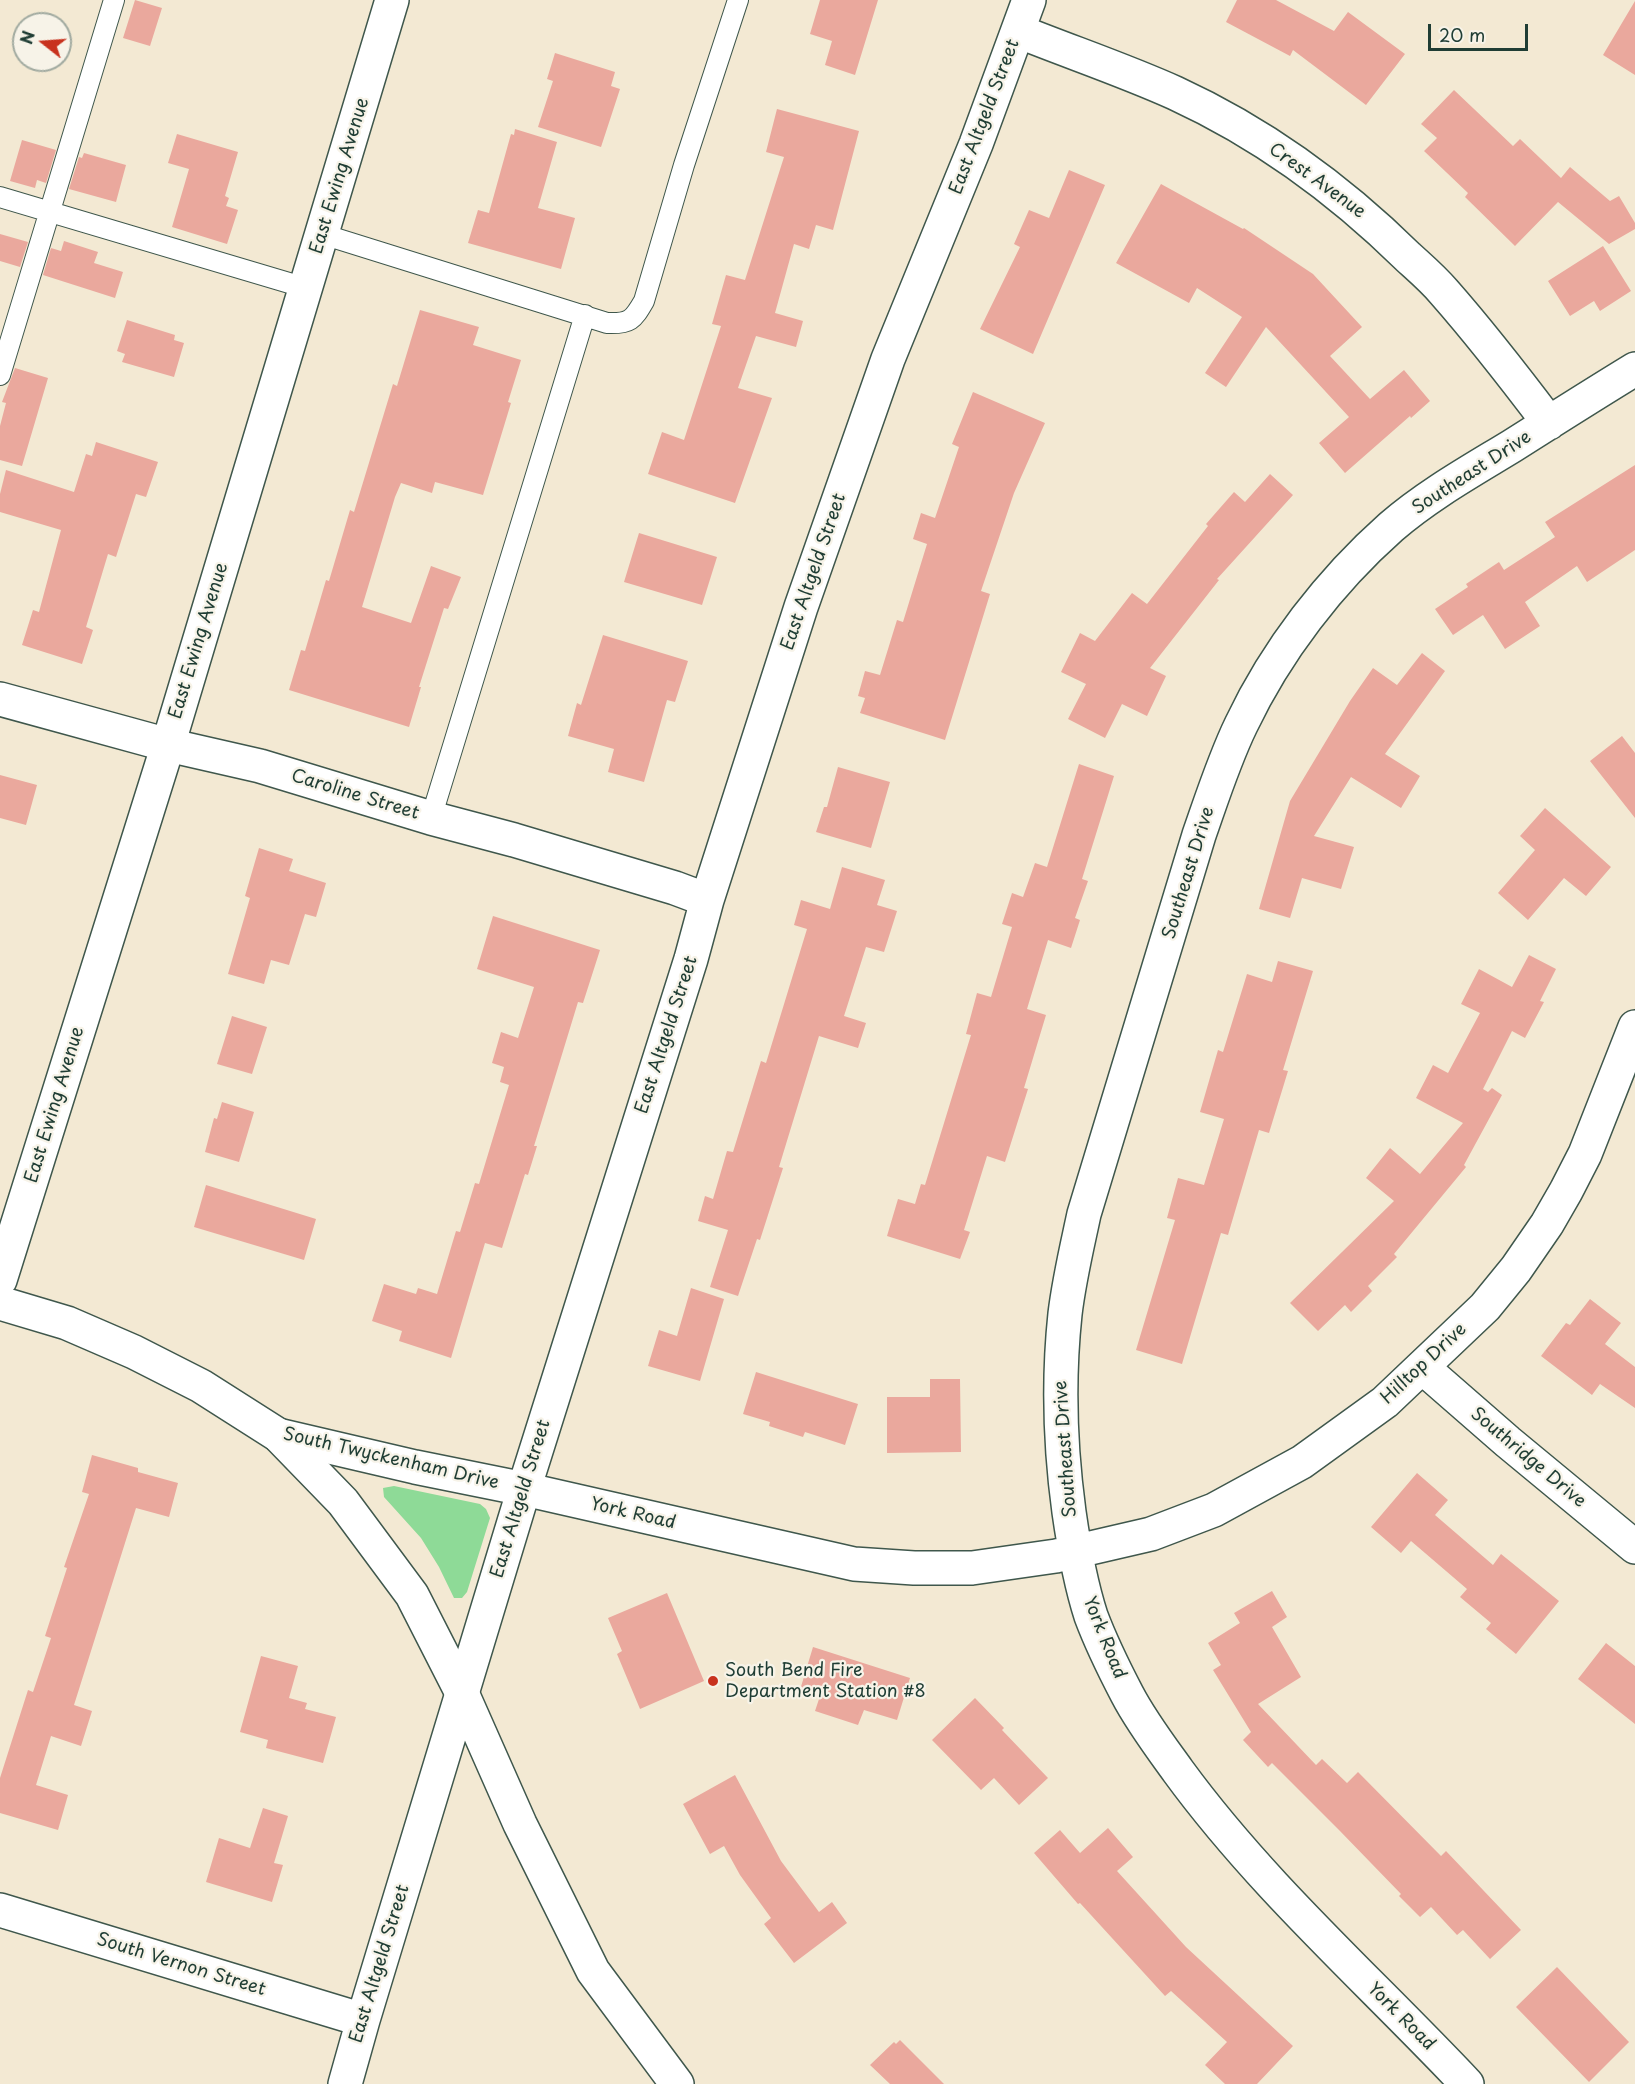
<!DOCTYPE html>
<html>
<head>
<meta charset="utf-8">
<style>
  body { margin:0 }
  #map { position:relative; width:1635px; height:2084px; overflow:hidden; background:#f3e9d3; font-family:"Playpen Sans",sans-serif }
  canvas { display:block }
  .north { position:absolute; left:12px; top:12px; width:60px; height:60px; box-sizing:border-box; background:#f7f3e8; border:2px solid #a1aaa0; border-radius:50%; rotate:287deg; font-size:16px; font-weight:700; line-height:24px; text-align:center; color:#1f3d34 }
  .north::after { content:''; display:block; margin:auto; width:21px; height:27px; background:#c8321e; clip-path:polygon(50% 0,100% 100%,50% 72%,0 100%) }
  .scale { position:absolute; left:1428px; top:24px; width:100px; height:27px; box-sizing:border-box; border:3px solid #1f3d34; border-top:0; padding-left:8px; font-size:18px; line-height:21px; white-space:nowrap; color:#1f3d34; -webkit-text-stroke:4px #f7f3e8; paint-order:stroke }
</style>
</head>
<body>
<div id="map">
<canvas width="1635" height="2084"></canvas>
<div class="north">N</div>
<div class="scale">20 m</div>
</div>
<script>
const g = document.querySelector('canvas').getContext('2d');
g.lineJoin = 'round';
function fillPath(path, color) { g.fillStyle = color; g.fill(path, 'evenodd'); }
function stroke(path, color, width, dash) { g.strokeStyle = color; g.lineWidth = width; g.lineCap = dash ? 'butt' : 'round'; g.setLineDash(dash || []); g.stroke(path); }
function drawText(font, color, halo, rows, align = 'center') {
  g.font = font + ' "Playpen Sans",sans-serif'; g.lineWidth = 4.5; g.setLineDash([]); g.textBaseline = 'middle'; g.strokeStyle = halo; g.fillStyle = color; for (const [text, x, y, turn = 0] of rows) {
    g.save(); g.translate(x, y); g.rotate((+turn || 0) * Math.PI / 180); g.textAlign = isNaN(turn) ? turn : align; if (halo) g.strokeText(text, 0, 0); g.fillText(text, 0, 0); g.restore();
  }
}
const green = new Path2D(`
  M 394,1486 L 480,1504 L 486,1509 L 490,1518 L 467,1592 L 462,1598 L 454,1598 L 439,1567 L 421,1538 L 384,1497 L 383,1488 Z`);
const building = new Path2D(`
  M 135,0 L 162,8 L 150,46 L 123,38 Z
  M 820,0 L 878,0 L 855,75 L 825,65 L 832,41 L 810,34 Z
  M 1237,0 L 1276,0 L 1334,31 L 1348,12 L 1405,54 L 1366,105 L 1293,50 L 1290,56 L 1226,22 Z
  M 1635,1 L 1635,75 L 1603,55 Z
  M 555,53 L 615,72 L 611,86 L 620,89 L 601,147 L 538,127 L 553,81 L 547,79 Z
  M 1454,90 L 1513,146 L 1520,139 L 1561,178 L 1570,167 L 1610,201 L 1619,196 L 1635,223 L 1635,229 L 1609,244 L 1558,202 L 1515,246 L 1465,197 L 1468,193 L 1424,151 L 1437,138 L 1421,124 Z
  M 777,109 L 859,131 L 833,230 L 816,225 L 809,249 L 794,244 L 775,313 L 803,321 L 796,347 L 756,336 L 738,388 L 772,398 L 735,503 L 648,474 L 662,432 L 684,440 L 721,326 L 712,324 L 726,275 L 745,280 L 784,157 L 766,152 Z
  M 515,129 L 557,142 L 538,208 L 575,218 L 561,269 L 468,243 L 478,210 L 489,213 L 511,134 L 514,135 Z
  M 177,134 L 238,152 L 225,196 L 229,198 L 226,206 L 238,210 L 227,244 L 172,227 L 189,169 L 168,163 Z
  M 22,140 L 56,150 L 46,183 L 37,180 L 35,188 L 10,181 Z
  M 84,153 L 126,165 L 116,202 L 69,189 L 79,157 L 82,158 Z
  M 1069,170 L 1105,185 L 1033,354 L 980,329 L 1020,247 L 1014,244 L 1029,210 L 1049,218 Z
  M 1161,184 L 1243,229 L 1244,228 L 1313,274 L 1362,327 L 1330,356 L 1370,399 L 1404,370 L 1430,401 L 1411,418 L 1410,416 L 1345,473 L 1319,443 L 1349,417 L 1266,327 L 1226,387 L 1205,373 L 1242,317 L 1197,288 L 1189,303 L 1116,263 Z
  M 0,234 L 28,242 L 20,267 L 0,261 Z
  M 64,241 L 98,252 L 94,263 L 123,272 L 115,298 L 43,275 L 51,248 L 61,251 Z
  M 1603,246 L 1631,291 L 1600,311 L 1594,301 L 1570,316 L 1548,281 Z
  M 420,310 L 479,327 L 473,345 L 521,360 L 508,402 L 511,403 L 483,495 L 435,482 L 432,493 L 401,483 L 395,497 L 362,607 L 411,623 L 431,566 L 461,577 L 448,609 L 444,608 L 419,687 L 421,687 L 409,727 L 289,690 L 301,650 L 305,651 L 326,580 L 329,581 L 350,510 L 354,512 L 393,384 L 397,386 Z
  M 127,320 L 175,335 L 174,340 L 184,343 L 174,377 L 122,362 L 125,354 L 117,351 Z
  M 15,368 L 48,378 L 22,466 L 0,460 L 0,426 L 6,403 L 2,402 Z
  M 973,392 L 1045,423 L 1014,493 L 981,591 L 990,594 L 945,740 L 860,713 L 865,698 L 858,696 L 865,671 L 880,675 L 897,620 L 903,622 L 927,544 L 913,539 L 921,513 L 935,518 L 959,447 L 952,444 Z
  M 96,442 L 158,462 L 146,497 L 136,494 L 116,557 L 108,554 L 86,627 L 93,630 L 82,664 L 22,645 L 33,610 L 39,612 L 61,530 L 0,512 L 0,494 L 6,470 L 74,492 L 86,454 L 92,456 Z
  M 1635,465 L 1635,550 L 1587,582 L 1577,566 L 1525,602 L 1540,626 L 1505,649 L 1483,615 L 1453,635 L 1435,609 L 1468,587 L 1466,584 L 1499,562 L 1504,570 L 1555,537 L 1545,522 Z
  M 1270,474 L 1293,495 L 1217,579 L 1219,580 L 1150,668 L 1166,676 L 1147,716 L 1122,704 L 1105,738 L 1068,719 L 1086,684 L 1061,672 L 1080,633 L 1095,641 L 1132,593 L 1147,604 L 1208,526 L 1206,524 L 1234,492 L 1245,502 Z
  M 639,533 L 717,557 L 702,605 L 624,582 Z
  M 603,635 L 688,661 L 675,702 L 667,700 L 644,782 L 608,772 L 614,749 L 568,736 L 577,703 L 581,705 Z
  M 1422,653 L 1445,671 L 1385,754 L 1420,776 L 1401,808 L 1351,777 L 1314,836 L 1354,847 L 1341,889 L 1302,878 L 1290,918 L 1259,909 L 1290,801 L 1350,701 L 1373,668 L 1397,685 Z
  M 1622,736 L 1635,753 L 1635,818 L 1590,761 Z
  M 1079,764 L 1114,776 L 1082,879 L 1088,881 L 1075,918 L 1080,920 L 1071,948 L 1048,940 L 1027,1009 L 1046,1015 L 1024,1088 L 1028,1089 L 1005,1162 L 987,1156 L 964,1230 L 970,1232 L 960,1259 L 887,1236 L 898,1199 L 915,1204 L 921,1184 L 925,1185 L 971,1035 L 966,1034 L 977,993 L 991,997 L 1012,927 L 1002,924 L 1012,893 L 1023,897 L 1035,863 L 1047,867 Z
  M 838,767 L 890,782 L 871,848 L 816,832 L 824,807 L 827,807 Z
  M 0,775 L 37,785 L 26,825 L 0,818 Z
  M 1545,808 L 1611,867 L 1586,896 L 1564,878 L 1528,920 L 1498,893 L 1535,850 L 1520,836 Z
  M 259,848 L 293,859 L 289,871 L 326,883 L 316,917 L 305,914 L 289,965 L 271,960 L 264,984 L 228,974 L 250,898 L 245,896 Z
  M 842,867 L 885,880 L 877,905 L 897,911 L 884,952 L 866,947 L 844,1016 L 866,1023 L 858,1048 L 819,1036 L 779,1167 L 783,1168 L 760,1240 L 757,1239 L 738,1296 L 710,1287 L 728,1230 L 698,1221 L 705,1196 L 713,1199 L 727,1151 L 733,1152 L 761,1061 L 766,1063 L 807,929 L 794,925 L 801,900 L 830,909 Z
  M 493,916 L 600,950 L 583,1003 L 578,1002 L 534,1146 L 537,1146 L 528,1175 L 525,1174 L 502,1248 L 485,1243 L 451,1358 L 399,1341 L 402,1331 L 372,1321 L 384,1284 L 416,1294 L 418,1288 L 437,1294 L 456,1231 L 460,1232 L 475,1183 L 479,1184 L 509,1085 L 500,1082 L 504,1067 L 492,1063 L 501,1032 L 518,1038 L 534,987 L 477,969 Z
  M 1529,955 L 1556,969 L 1540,1001 L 1544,1002 L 1525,1038 L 1512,1031 L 1483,1089 L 1488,1092 L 1492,1088 L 1502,1095 L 1464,1165 L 1466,1167 L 1394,1254 L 1397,1257 L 1368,1286 L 1372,1291 L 1351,1312 L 1345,1305 L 1318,1331 L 1290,1303 L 1394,1201 L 1366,1178 L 1390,1148 L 1420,1174 L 1463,1123 L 1416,1098 L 1433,1065 L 1448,1073 L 1480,1013 L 1461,1004 L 1479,969 L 1512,987 Z
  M 1278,961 L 1313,971 L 1283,1070 L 1288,1071 L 1269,1133 L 1259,1130 L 1228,1235 L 1221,1233 L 1182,1364 L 1136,1350 L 1175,1220 L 1167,1218 L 1178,1178 L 1204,1185 L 1224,1119 L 1200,1112 L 1218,1050 L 1223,1052 L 1247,974 L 1272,982 Z
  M 232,1016 L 267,1027 L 252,1074 L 217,1064 Z
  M 222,1102 L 254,1112 L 239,1162 L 205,1152 L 214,1118 L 217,1119 Z
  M 206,1185 L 316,1219 L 304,1260 L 194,1227 Z
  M 691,1288 L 724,1299 L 700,1381 L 648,1366 L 659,1330 L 677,1336 Z
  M 1590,1299 L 1621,1323 L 1605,1344 L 1635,1367 L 1635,1408 L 1600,1384 L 1592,1395 L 1541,1356 L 1566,1323 L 1570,1325 Z
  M 756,1372 L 858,1404 L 845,1445 L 805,1432 L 803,1437 L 769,1426 L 770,1422 L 743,1414 Z
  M 930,1379 L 960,1379 L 961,1452 L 887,1453 L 887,1397 L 930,1397 Z
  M 92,1455 L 138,1468 L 138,1472 L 178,1483 L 169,1517 L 136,1508 L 74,1705 L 92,1711 L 81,1746 L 51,1736 L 36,1785 L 68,1795 L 58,1830 L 0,1813 L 0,1778 L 28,1690 L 33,1692 L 51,1638 L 45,1636 L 67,1568 L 64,1567 L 89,1494 L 82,1492 Z
  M 1417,1473 L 1448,1500 L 1435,1515 L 1493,1565 L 1501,1554 L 1559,1601 L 1516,1654 L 1486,1629 L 1491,1623 L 1460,1597 L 1467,1589 L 1411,1541 L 1401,1553 L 1371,1527 Z
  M 1272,1591 L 1287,1617 L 1272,1627 L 1301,1677 L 1258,1704 L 1316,1765 L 1322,1759 L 1347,1783 L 1358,1772 L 1441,1856 L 1446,1851 L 1521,1930 L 1490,1959 L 1463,1930 L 1457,1935 L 1431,1907 L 1420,1917 L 1399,1896 L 1401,1894 L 1340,1831 L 1272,1763 L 1268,1767 L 1243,1740 L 1251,1732 L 1213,1670 L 1221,1665 L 1208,1643 L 1240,1623 L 1234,1613 Z
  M 667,1593 L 704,1681 L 640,1709 L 617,1654 L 622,1651 L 608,1618 Z
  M 1606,1643 L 1635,1666 L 1635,1724 L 1578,1679 Z
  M 813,1647 L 910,1678 L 897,1720 L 864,1710 L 858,1725 L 815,1711 L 820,1696 L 800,1690 Z
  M 261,1656 L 298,1666 L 289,1698 L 307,1703 L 305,1709 L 336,1717 L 323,1763 L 266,1748 L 268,1740 L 240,1732 Z
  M 975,1698 L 1004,1728 L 1002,1730 L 1048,1778 L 1019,1805 L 994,1778 L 981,1790 L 932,1740 Z
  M 735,1775 L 781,1861 L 819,1912 L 832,1902 L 847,1923 L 794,1963 L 764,1924 L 771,1918 L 740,1875 L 724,1846 L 710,1854 L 683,1804 Z
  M 263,1808 L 288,1816 L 274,1863 L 283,1865 L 272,1902 L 206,1882 L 219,1838 L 250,1848 Z
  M 1108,1828 L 1133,1857 L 1117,1871 L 1186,1947 L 1293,2046 L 1257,2084 L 1225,2084 L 1205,2065 L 1227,2042 L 1171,1991 L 1165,1996 L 1080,1903 L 1078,1904 L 1034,1853 L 1060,1830 L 1080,1853 Z
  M 1557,1967 L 1629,2042 L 1589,2082 L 1516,2007 Z
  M 900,2040 L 944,2084 L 890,2084 L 870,2065 L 894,2042 L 896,2044 Z`);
const service = new Path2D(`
  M 0,197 L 306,288
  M 322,234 L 607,323 C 630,324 633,320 644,301 L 684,165 L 738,0
  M 0,375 L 114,0
  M 431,818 L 585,315`);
const minor = new Path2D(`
  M 1018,31 C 1070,52 1124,70 1175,93 C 1262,133 1340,190 1408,257 C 1420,268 1433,279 1444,292 C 1481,334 1515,378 1549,423
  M 0,699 L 168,745 L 260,766 L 431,818 L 514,840 L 675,888 L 707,900
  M 1422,1367 L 1508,1442 L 1635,1547
  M 278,1435 L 415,1467 L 524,1489 L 854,1564 L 914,1568 L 972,1568 L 1056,1556 L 1151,1534 L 1214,1510 L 1302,1462 L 1385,1402 L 1485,1307 L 1516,1269 L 1547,1224 L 1566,1191 L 1585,1154 L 1635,1027
  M 0,1910 L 363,2020
  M 345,2084 L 363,2020 L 524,1489 L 691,959 L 707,900 L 801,607 L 888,359 L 976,144 L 1029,0
  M 1467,2084 C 1370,1981 1262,1886 1178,1771 C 1160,1746 1141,1721 1127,1694 C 1115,1671 1100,1640 1091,1616 C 1080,1582 1074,1547 1069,1512 C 1060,1446 1058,1380 1065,1314 C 1069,1280 1077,1247 1084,1214 L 1199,835 C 1212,798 1224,760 1241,725 C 1276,651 1330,581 1391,527 C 1428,495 1471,471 1512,446 C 1553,420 1594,394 1635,369`);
const tertiary = new Path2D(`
  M 0,1280 L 168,745 L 392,0
  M 0,1303 L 67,1323 L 134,1352 L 201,1386 L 278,1435 L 343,1502 L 412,1595 L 462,1693 L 520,1824 L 593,1971 L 677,2084`);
const markers = [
  [713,1681,6,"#c8321e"]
];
const streetNames = [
  ["East Altgeld Street",985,117,-69],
  ["East Ewing Avenue",340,176,-73],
  ["Crest Avenue",1317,181,36],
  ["Southeast Drive",1472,473,-33],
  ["East Altgeld Street",814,572,-71],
  ["East Ewing Avenue",199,641,-73],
  ["Caroline Street",355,795,17],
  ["Southeast Drive",1189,873,-73],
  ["East Altgeld Street",667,1035,-72],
  ["East Ewing Avenue",55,1105,-73],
  ["Hilltop Drive",1424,1364,-43],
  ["Southeast Drive",1066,1449,-94],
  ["Southridge Drive",1528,1458,40],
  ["South Twyckenham Drive",391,1459,13],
  ["East Altgeld Street",521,1499,-73],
  ["York Road",633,1514,13],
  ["York Road",1104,1638,68],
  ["East Altgeld Street",380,1964,-73],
  ["South Vernon Street",181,1965,17],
  ["York Road",1401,2017,45]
];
const poiNames = [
  ["South Bend Fire",725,1671],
  ["Department Station #8",725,1692]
];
fillPath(green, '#8eda97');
fillPath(building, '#eaa89d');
stroke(service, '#3f574c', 22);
stroke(minor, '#3f574c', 36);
stroke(tertiary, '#3f574c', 36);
stroke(service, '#fff', 20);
stroke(minor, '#fff', 33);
stroke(tertiary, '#fff', 33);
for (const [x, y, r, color] of markers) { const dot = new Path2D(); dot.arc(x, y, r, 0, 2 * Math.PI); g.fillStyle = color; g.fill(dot); stroke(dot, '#f7f3e8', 2); }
drawText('18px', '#1f3d34', '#f7f3e8', streetNames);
drawText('18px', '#1f3d34', '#f7f3e8', poiNames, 'left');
</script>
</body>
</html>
